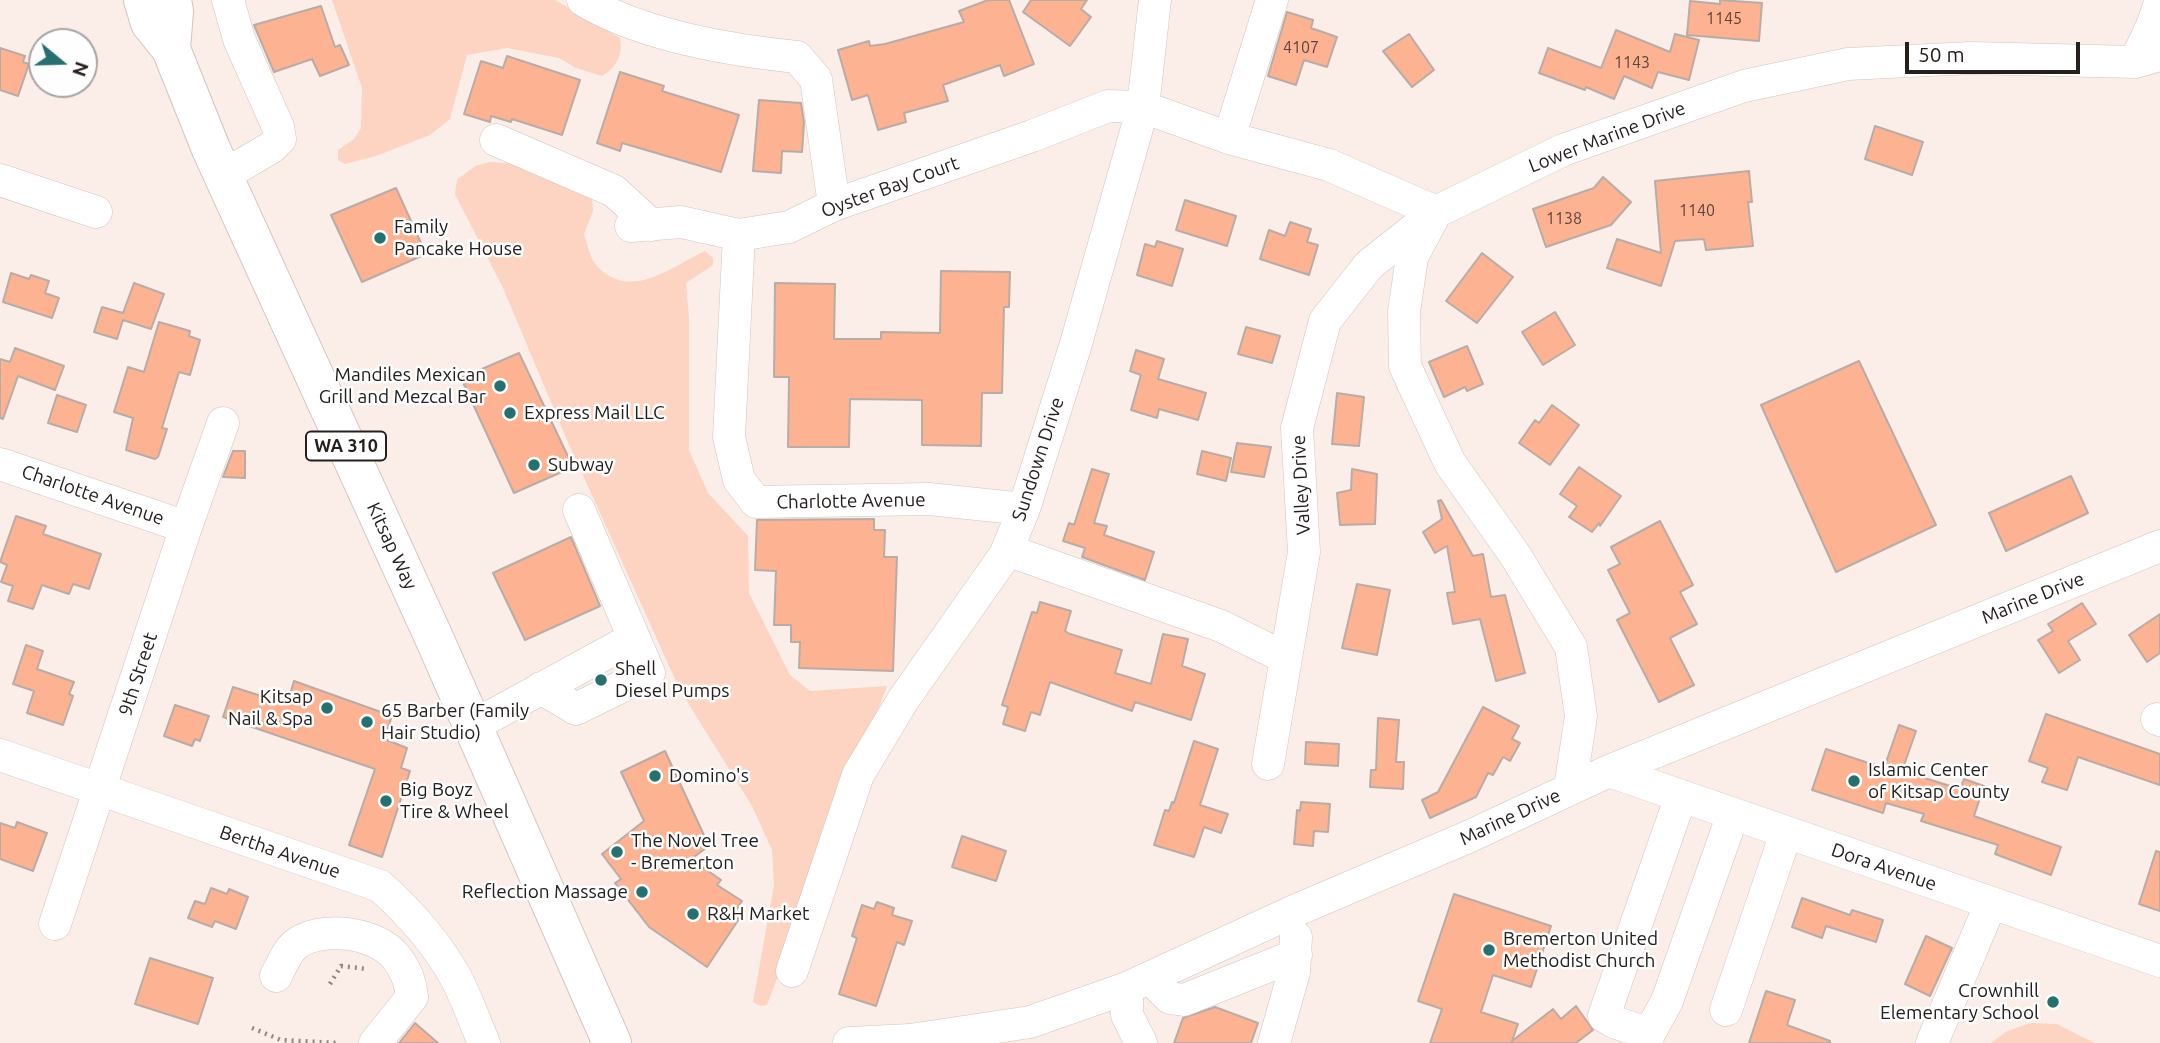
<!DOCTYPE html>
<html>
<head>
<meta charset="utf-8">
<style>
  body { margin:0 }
  #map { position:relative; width:2160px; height:1043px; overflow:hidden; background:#fbeee8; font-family:Ubuntu,sans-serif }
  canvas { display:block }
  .north { position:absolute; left:28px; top:28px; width:70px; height:70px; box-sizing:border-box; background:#fefefe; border:2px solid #a7a5a4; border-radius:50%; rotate:109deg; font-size:19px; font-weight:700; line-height:28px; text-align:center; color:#25201e }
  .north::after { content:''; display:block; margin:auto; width:24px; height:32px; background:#267170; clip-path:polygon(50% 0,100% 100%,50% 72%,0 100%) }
  .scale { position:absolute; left:1905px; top:42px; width:175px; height:32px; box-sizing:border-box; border:4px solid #25201e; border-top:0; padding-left:9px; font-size:21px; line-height:24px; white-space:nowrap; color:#25201e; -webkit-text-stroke:5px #fefefe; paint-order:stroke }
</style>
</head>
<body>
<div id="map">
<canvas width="2160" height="1043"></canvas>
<div class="north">N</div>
<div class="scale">50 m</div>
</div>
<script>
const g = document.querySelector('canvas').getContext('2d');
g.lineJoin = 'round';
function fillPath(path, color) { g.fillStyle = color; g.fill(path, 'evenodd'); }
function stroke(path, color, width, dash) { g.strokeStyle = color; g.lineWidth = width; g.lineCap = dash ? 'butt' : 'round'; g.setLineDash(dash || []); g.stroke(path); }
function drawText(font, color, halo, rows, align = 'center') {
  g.font = font + ' Ubuntu,sans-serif'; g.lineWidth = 5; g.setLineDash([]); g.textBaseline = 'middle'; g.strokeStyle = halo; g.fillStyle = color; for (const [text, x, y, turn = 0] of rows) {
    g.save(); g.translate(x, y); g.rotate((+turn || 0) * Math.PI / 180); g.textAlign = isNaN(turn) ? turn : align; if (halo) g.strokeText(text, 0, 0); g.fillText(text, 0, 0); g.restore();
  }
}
const green = new Path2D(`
  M 332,0 L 555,0 L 620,38 C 623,55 617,67 602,76 L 576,68 L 559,58 L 507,48 L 467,55 L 450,119 L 430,135 L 376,156 L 345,164 L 338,160 L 338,150 L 354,139 L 361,128 L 362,88 Z
  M 490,162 L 531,165 L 592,196 L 593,211 L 584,234 C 587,243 590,258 596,265 C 630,303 672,266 705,251 L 713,258 L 713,265 L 686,283 L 689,317 L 689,450 L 708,493 L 748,536 L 749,593 L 790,675 L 810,691 L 887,686 L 767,1005 L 760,1006 L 753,1002 L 774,885 L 772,850 L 752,806 L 680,690 L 567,440 L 503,288 L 455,194 L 457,180 L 475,166 Z
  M 2031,1023 L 2057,1024 L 2094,1043 L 1991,1043 L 2007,1031 Z`);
const building = new Path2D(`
  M 988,0 L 1009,0 L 1034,64 L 1004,76 L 1000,65 L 943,85 L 948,101 L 904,113 L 906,122 L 878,130 L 868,95 L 852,100 L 838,50 L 869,41 L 870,46 L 885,44 L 964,22 L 959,11 Z
  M 1031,0 L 1087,0 L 1081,9 L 1091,17 L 1070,46 L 1023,12 Z
  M 1720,0 L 1762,3 L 1759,41 L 1687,35 L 1690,1 L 1720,4 Z
  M 321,6 L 335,47 L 340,45 L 349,65 L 320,76 L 312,59 L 274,72 L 254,25 Z
  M 1287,12 L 1313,20 L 1311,28 L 1337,37 L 1327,67 L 1304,60 L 1296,85 L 1268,76 Z
  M 1616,30 L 1670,52 L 1675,34 L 1699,40 L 1689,80 L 1658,72 L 1652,88 L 1624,76 L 1614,99 L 1586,87 L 1585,90 L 1539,73 L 1548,48 L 1601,68 Z
  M 1409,34 L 1434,70 L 1412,87 L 1383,51 Z
  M 0,48 L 25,56 L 23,62 L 29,64 L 18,96 L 0,90 Z
  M 507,56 L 580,80 L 562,135 L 512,119 L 511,122 L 491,116 L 490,122 L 464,114 L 481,61 L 503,68 Z
  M 620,72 L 664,86 L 662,91 L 739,115 L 721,172 L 622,143 L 620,151 L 597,143 Z
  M 759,100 L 801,103 L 804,123 L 802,152 L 782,151 L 781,173 L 753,171 Z
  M 1875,126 L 1923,142 L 1912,175 L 1865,159 Z
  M 1749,171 L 1752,202 L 1748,202 L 1753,246 L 1706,250 L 1704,239 L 1675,241 L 1661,286 L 1607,268 L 1617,239 L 1661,253 L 1655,181 Z
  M 1603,177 L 1631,202 L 1611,225 L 1546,247 L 1533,209 L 1594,188 Z
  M 396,188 L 426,254 L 362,282 L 331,215 Z
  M 1185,200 L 1236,216 L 1227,246 L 1176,230 Z
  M 1290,222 L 1311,229 L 1307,242 L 1318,245 L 1309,275 L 1260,259 L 1269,230 L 1285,236 Z
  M 1157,241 L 1183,249 L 1172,286 L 1137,275 L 1145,244 L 1155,247 Z
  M 1482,253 L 1513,277 L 1477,323 L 1446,301 Z
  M 941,271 L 1010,272 L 1009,307 L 1004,307 L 1002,393 L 982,393 L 981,446 L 922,445 L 922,400 L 850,399 L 849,447 L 788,447 L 789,377 L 774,377 L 775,283 L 835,284 L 834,339 L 881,339 L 881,332 L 940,333 Z
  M 11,273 L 29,279 L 31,275 L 49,281 L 45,293 L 59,298 L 52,318 L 3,302 Z
  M 134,283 L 164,294 L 151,329 L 123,320 L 117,339 L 94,332 L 102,307 L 123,313 Z
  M 1555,312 L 1575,345 L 1543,365 L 1522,332 Z
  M 159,322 L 190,331 L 189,336 L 200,340 L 190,375 L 179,372 L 162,428 L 167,429 L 158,457 L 155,459 L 126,450 L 133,418 L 114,412 L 128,367 L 144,372 Z
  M 1246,327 L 1280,336 L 1272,363 L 1238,354 Z
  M 1467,346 L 1483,384 L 1467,391 L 1465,387 L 1444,397 L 1429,362 Z
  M 15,348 L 64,366 L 55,390 L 18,376 L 3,419 L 0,418 L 0,359 L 10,362 Z
  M 1136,350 L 1164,359 L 1158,379 L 1206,393 L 1198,420 L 1159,409 L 1157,418 L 1131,410 L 1141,375 L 1130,371 Z
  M 519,353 L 573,467 L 514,493 L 461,378 Z
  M 1859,361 L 1936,525 L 1836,572 L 1761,405 Z
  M 1337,393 L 1364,397 L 1359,446 L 1332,444 Z
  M 57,395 L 86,405 L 77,432 L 48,423 Z
  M 1552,405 L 1579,425 L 1550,465 L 1519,443 L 1535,420 L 1539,423 Z
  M 1237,443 L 1271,447 L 1264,477 L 1231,472 Z
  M 233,451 L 245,451 L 245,478 L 223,477 Z
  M 1202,451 L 1231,458 L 1226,481 L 1197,474 Z
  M 1579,467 L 1621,496 L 1600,526 L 1599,523 L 1592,532 L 1569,517 L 1577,506 L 1560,494 Z
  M 1092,469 L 1109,474 L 1094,523 L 1107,526 L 1104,535 L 1154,552 L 1145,580 L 1082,557 L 1085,548 L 1063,541 L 1069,523 L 1074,525 Z
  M 1352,469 L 1377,474 L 1375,524 L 1340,525 L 1337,493 L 1351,490 Z
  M 2071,476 L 2088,513 L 2006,551 L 1989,513 Z
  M 1441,500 L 1473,556 L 1483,554 L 1491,597 L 1505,595 L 1525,673 L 1496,681 L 1480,619 L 1453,624 L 1447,593 L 1455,592 L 1447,546 L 1435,553 L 1423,532 L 1442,519 L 1438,501 Z
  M 16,516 L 46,526 L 43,534 L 101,554 L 89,589 L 73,584 L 69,594 L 42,585 L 33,609 L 8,601 L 13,586 L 1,582 L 7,565 L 0,562 Z
  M 874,519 L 874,530 L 885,530 L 884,557 L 897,557 L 893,671 L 799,668 L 800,642 L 791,642 L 791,625 L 774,625 L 776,571 L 755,570 L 757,520 Z
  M 1660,521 L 1693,585 L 1680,592 L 1697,624 L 1670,638 L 1694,685 L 1659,702 L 1617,620 L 1630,613 L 1608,570 L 1620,564 L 1611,547 Z
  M 571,537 L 600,606 L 525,640 L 493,573 Z
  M 1357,584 L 1390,590 L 1377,655 L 1342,648 Z
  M 1040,602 L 1071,611 L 1065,631 L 1070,634 L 1122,650 L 1115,673 L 1151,684 L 1163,634 L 1188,639 L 1182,666 L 1205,674 L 1191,720 L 1135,702 L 1132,711 L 1050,682 L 1040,715 L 1031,712 L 1025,731 L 1003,724 L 1008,707 L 1002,705 L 1032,612 L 1037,613 Z
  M 2082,603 L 2096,624 L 2068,641 L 2080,660 L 2059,673 L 2038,640 L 2053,631 L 2048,624 Z
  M 2160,614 L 2160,653 L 2147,662 L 2129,635 Z
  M 26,645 L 43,651 L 37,669 L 74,682 L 69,694 L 73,696 L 63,725 L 27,713 L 34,691 L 13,684 Z
  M 294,681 L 392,716 L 384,739 L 407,748 L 401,768 L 410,771 L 382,857 L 349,845 L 375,769 L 223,717 L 233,687 L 287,704 Z
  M 175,705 L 209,716 L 200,741 L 195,739 L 192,746 L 164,736 Z
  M 1483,707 L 1519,726 L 1512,739 L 1520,743 L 1510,761 L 1503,757 L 1493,775 L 1488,773 L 1476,797 L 1430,818 L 1422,800 L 1438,792 Z
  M 2046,714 L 2160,754 L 2160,785 L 2078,757 L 2067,790 L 2042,782 L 2048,768 L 2029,761 Z
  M 1378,718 L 1399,720 L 1396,762 L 1404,762 L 1403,789 L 1370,787 L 1371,770 L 1376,770 Z
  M 1899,725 L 1916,731 L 1902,771 L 1960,789 L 1964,779 L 1984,786 L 1974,816 L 2061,847 L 2051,875 L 1995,854 L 1998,845 L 1921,821 L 1924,814 L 1886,803 L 1883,813 L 1812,790 L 1826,749 L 1884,768 Z
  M 1194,741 L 1218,749 L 1200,805 L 1228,814 L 1221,833 L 1204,827 L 1194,857 L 1154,845 L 1165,810 L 1169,811 L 1172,802 L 1174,803 Z
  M 1306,742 L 1339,744 L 1338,766 L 1305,764 Z
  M 665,751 L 709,846 L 691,859 L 721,880 L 717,885 L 742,901 L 733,915 L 739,919 L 707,967 L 649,927 L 615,883 L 621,879 L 602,854 L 644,821 L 621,772 Z
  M 1301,802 L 1330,804 L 1328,832 L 1314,831 L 1313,846 L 1294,844 L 1297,810 L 1300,811 Z
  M 17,822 L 47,833 L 33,871 L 0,859 L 0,823 L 15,828 Z
  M 962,836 L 1006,851 L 996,881 L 952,867 Z
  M 2156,851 L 2160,852 L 2160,911 L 2139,904 Z
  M 211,888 L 227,894 L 229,889 L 248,897 L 236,929 L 215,921 L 212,927 L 188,918 L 195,901 L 205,904 Z
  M 1454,894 L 1551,926 L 1531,987 L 1493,975 L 1481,1012 L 1518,1024 L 1512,1041 L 1553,1009 L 1561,1019 L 1576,1006 L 1593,1030 L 1576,1043 L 1430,1043 L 1442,1009 L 1418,1001 Z
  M 1802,898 L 1850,915 L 1852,910 L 1883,920 L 1876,942 L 1826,926 L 1822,938 L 1792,927 Z
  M 877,902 L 894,908 L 892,915 L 912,921 L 904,945 L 897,942 L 876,1006 L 839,994 L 857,938 L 852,936 L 862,905 L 874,909 Z
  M 1926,936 L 1952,948 L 1930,996 L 1905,984 Z
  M 150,958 L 213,978 L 198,1024 L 135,1004 Z
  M 1766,991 L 1795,1000 L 1787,1025 L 1830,1041 L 1830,1043 L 1749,1043 Z
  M 1215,1007 L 1258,1023 L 1251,1043 L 1174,1043 L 1183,1018 Z
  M 415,1023 L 438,1043 L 399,1043 Z`);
const path = new Path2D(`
  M 330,984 L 341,966 L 367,969
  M 252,1028 L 281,1040 L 337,1043`);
const minor = new Path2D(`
  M 583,0 C 643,36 728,50 797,57 L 816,79 L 834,205
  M 2135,62 L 2153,24 L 2160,2
  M 1229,138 L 1272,0
  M 496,140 L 614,191 L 651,225
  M 223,176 L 272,147 L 280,139 L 278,127 L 239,39 L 228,0
  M 0,180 L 96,212
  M 631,226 L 681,222 L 739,235 L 789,227 L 834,205 L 1032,136 L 1108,106 L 1143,107 L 1229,138 L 1329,165 L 1436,212 L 1369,265 L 1325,321 L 1297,428 L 1304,552 L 1268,764
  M 739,235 L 729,437 L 739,480 L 756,502 L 929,499 L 1024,509
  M 0,464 L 186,527
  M 1007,550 L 1221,626 L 1286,658
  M 541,688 L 576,709 L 649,673 L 634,638
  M 2157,719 L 2160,720
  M 473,726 L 634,638 L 579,510
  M 0,755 L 380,886 C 410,913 437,943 456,978 C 467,999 475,1022 484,1043
  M 1609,771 L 2160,961
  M 1570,788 L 1581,716 L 1571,647 L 1515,555 L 1450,463 L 1405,366 L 1404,312 L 1412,257 L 1436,212 L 1563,150 L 1744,86 L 1848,64 L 1971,58 L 2135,62 L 2160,55
  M 1681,796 L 1604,1016 L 1614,1022 L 1649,1034 L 1667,1001 L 1733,814
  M 55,924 L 186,527 L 223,423
  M 792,971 L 858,775 L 903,700 L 1005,555 L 1024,509 L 1075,347 L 1143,107 L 1155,0
  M 276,976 C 281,966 288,950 296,944 C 322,925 376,932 396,957 C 406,970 410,981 412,997 L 375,1043
  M 1150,978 L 1170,998 L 1184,1000 L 1296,955
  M 1127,988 L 1127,1015 L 1141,1043
  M 1726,1010 L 1786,833
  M 849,1043 L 910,1040 L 1030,1022 L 1127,988 L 1292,912 L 1468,837 L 1609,771 L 2160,546
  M 1274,1043 L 1294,972 L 1296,937
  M 1932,1043 L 1991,903`);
const major = new Path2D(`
  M 143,0 L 150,23 L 171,49 L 211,149 L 435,640 L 612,1043
  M 171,49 L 174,11 L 172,0`);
const markers = [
  [380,238,7,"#267170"],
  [500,386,7,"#267170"],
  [510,413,7,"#267170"],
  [534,465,7,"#267170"],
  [601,680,7,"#267170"],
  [327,708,7,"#267170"],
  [367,722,7,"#267170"],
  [655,776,7,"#267170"],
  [1854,781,7,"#267170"],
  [386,801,7,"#267170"],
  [617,852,7,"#267170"],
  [642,892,7,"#267170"],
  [693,914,7,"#267170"],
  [1489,950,7,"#267170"],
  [2053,1002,7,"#267170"]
];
const numberNames = [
  ["1145",1724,19],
  ["4107",1301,48],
  ["1143",1632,63],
  ["1140",1697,211],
  ["1138",1564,219]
];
const shields = [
  [346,446,80]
];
const shieldNames = [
  ["WA 310",346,446]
];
const streetNames = [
  ["Lower Marine Drive",1607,137,-21],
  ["Oyster Bay Court",890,187,-20],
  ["Sundown Drive",1038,459,-72],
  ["Valley Drive",1301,485,-93],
  ["Charlotte Avenue",93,495,19],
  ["Charlotte Avenue",851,501,-1],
  ["Kitsap Way",392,546,65],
  ["Marine Drive",2033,598,-22],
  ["9th Street",138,674,-72],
  ["Marine Drive",1510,817,-25],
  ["Bertha Avenue",280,852,19],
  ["Dora Avenue",1884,867,19]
];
const poiNames = [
  ["Family",394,227],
  ["Pancake House",394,249],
  ["Mandiles Mexican",486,375,"right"],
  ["Grill and Mezcal Bar",486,397,"right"],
  ["Express Mail LLC",524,413],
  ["Subway",548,465],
  ["Shell",615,669],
  ["Diesel Pumps",615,691],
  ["Kitsap",313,697,"right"],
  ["Nail & Spa",313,719,"right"],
  ["65 Barber (Family",381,711],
  ["Hair Studio)",381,733],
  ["Islamic Center",1868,770],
  ["of Kitsap County",1868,792],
  ["Domino's",669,776],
  ["Big Boyz",400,790],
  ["Tire & Wheel",400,812],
  ["The Novel Tree",631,841],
  ["- Bremerton",631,863],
  ["Reflection Massage",628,892,"right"],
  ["R&H Market",707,914],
  ["Bremerton United",1503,939],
  ["Methodist Church",1503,961],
  ["Crownhill",2039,991,"right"],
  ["Elementary School",2039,1013,"right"]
];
fillPath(green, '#fdd3c1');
fillPath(building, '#fdb291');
stroke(building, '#b9aca7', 2);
stroke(minor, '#d1c4be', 33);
stroke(major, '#d1c4be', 40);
stroke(path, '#8f8682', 4.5, [2, 5]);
stroke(minor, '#fff', 32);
stroke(major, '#fff', 38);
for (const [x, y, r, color] of markers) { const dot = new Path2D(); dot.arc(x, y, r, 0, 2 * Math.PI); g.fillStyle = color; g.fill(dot); stroke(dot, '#fefefe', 2.5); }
drawText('16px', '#5b443b', null, numberNames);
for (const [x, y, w] of shields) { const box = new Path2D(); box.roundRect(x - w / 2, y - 14.5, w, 29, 5); g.fillStyle = '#fefefe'; g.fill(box); stroke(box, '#25201e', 2); }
drawText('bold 18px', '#25201e', null, shieldNames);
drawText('19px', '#25201e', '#fefefe', streetNames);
drawText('19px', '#25201e', '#fefefe', poiNames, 'left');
</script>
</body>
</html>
